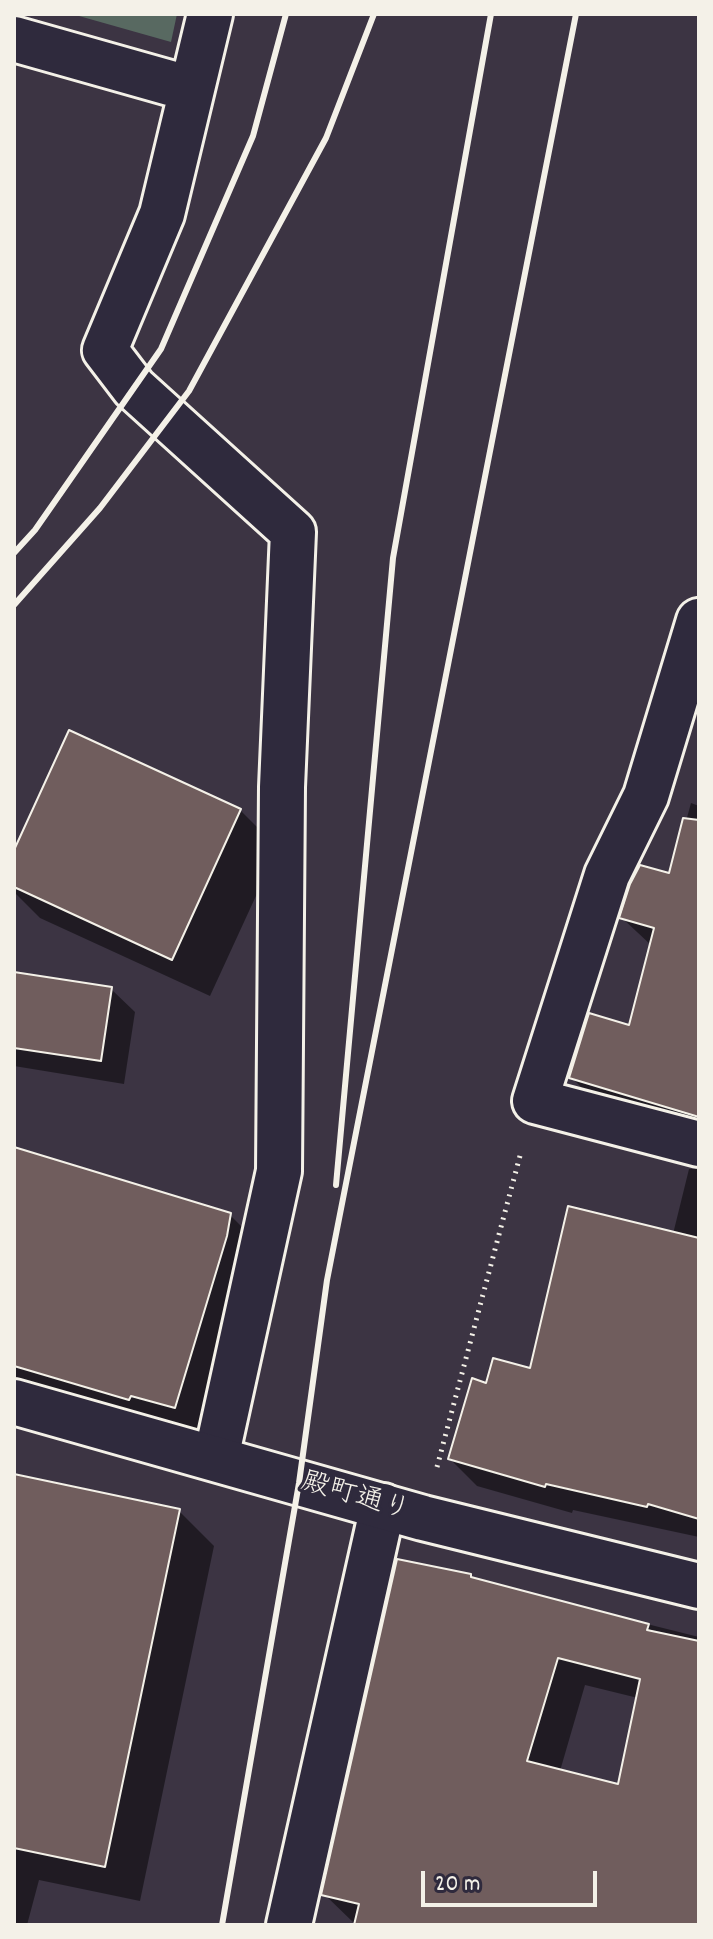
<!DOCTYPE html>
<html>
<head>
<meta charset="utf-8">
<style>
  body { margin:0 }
  #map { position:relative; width:713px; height:1939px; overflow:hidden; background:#3c3443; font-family:Dekko,sans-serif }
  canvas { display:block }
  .frame { position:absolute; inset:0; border:16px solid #f4f1e8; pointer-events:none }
  .scale { position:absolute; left:421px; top:1871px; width:176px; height:36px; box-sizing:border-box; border:4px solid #f4f1e8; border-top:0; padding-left:10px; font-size:24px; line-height:28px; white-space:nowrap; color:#f4f1e8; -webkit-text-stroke:6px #2f2a3d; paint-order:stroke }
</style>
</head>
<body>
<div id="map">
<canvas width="713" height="1939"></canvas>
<div class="frame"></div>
<div class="scale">20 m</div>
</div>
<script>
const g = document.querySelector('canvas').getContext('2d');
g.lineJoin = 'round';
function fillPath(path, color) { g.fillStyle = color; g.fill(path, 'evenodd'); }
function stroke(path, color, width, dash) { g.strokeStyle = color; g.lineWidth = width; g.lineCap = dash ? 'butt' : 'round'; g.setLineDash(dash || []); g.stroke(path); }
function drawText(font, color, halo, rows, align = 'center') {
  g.font = font + ' Dekko,"Klee One",sans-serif'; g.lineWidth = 6; g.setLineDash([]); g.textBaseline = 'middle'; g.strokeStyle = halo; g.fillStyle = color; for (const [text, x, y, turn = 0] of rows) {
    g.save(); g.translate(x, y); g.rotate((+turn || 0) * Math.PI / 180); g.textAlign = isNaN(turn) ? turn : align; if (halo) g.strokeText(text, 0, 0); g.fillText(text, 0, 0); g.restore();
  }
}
const green = new Path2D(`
  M 72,14 L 177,14 L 171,42 Z`);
const shadow = new Path2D(`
  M 691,803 L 699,806 L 699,1136 L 598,1104 L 571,1077 L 630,1027 L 652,946 L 622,918 L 671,876 Z
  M 240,810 L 278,848 L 210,996 L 40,918 L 14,892 L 14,855 Z
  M 14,974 L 111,989 L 135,1012 L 124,1084 L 14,1066 Z
  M 14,1151 L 230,1215 L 254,1239 L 198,1430 L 154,1418 L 153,1422 L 14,1381 Z
  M 689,1169 L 699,1169 L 699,1537 L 573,1510 L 572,1513 L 477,1486 L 450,1459 L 488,1386 L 531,1371 L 673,1234 Z
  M 14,1476 L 179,1511 L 214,1546 L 140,1901 L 39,1880 L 27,1925 L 14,1925 Z
  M 470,1575 L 475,1581 L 699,1637 L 699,1925 L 356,1925 L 324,1894 ZM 585,1685 L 638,1698 L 619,1786 L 560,1771 Z`);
const building = new Path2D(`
  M 69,730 L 241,809 L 172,960 L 14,887 L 14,850 Z
  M 683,818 L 699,820 L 699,1117 L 569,1078 L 589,1013 L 629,1025 L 654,928 L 619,918 L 630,884 L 640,865 L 669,873 Z
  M 14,972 L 112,987 L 101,1061 L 14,1048 Z
  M 14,1147 L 231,1213 L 227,1236 L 175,1408 L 131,1396 L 129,1400 L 14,1366 Z
  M 568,1206 L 699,1238 L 699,1519 L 648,1504 L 647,1507 L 546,1484 L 545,1487 L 448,1459 L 472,1378 L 486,1383 L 493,1358 L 530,1368 Z
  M 14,1474 L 180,1509 L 105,1867 L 14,1848 Z
  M 397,1559 L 471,1574 L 471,1577 L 649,1624 L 647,1630 L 699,1641 L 699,1925 L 354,1925 L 359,1904 L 321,1895 ZM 558,1658 L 640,1679 L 618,1784 L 527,1761 Z`);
const path = new Path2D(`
  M 437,1467 L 521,1152`);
const street = new Path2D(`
  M 210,14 L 162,214 L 105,350 L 134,388 L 293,532 L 282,787 L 279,1171 L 216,1458
  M 14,39 L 191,89
  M 699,621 L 646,796 L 607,875 L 535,1101 L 699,1144
  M 289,1925 L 383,1506`);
const secondary = new Path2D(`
  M 14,1402 L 423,1518 L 699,1586`);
const rail = new Path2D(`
  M 14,553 L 35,530 L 161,349 L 253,136 L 286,14
  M 14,605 L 100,508 L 189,391 L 326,138 L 374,14
  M 336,1185 L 393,558 L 491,14
  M 222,1925 L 299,1483 L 327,1280 L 576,14`);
const streetNames = [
  ["殿町通り",355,1499,16]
];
fillPath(green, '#586961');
fillPath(shadow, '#0007');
fillPath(building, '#705d5d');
stroke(building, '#f4f1e8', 2);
stroke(street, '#f4f1e8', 50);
stroke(secondary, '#f4f1e8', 50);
stroke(path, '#f4f1e8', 5, [2, 6]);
stroke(street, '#2f2a3d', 44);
stroke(secondary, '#2f2a3d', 44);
stroke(rail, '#f4f1e8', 6);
drawText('28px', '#f4f1e8', '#2f2a3d', streetNames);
</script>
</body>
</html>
